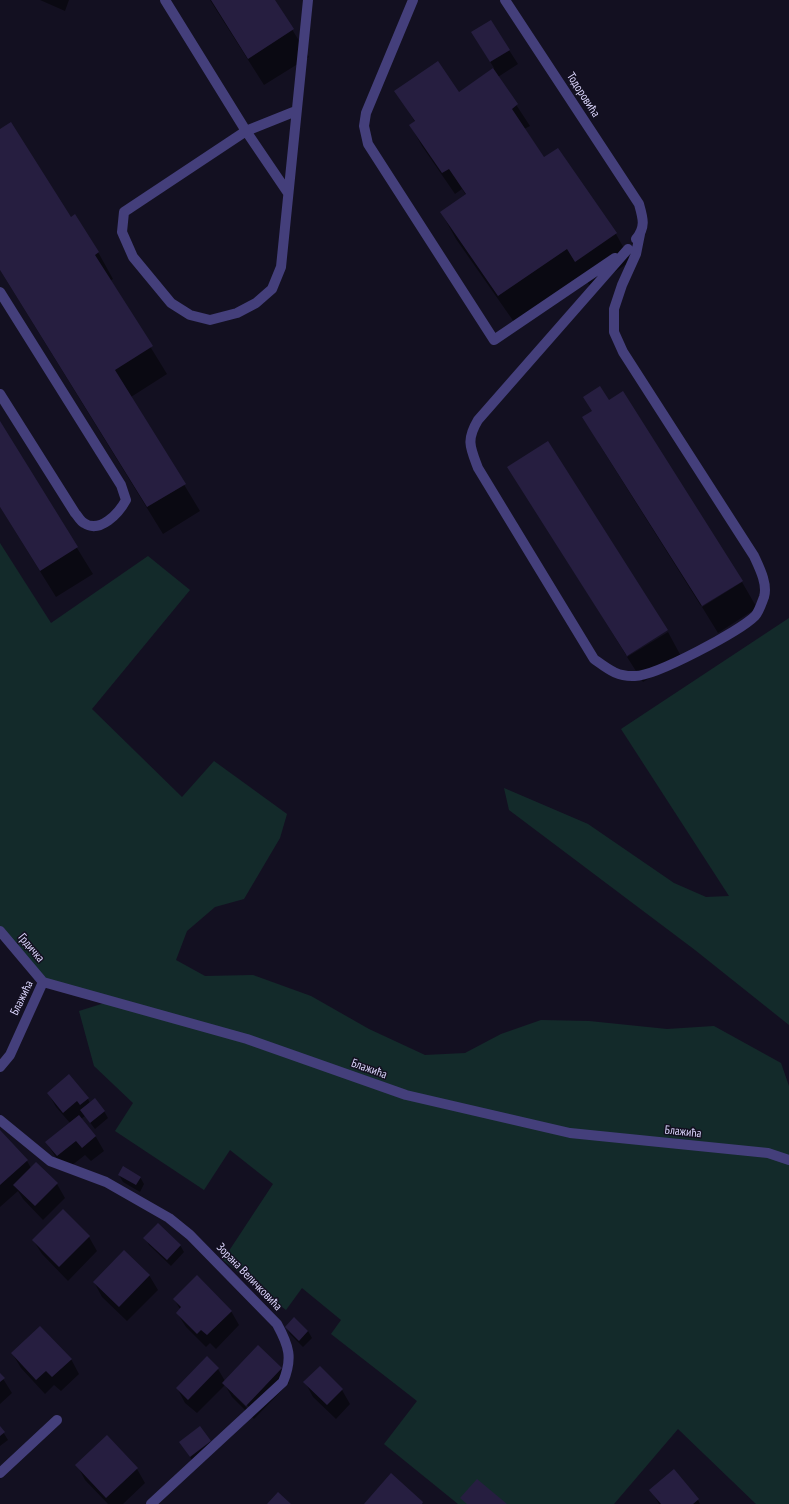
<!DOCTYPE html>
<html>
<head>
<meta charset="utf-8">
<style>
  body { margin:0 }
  canvas { display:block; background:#131021 }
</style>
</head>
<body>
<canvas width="789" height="1504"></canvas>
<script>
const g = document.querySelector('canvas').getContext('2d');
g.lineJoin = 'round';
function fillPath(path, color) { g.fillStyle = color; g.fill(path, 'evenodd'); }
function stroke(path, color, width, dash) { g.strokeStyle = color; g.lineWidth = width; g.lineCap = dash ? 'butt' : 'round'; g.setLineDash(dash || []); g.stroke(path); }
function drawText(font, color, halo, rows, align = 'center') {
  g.font = font + ' "PT Sans Narrow",sans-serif'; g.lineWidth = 3; g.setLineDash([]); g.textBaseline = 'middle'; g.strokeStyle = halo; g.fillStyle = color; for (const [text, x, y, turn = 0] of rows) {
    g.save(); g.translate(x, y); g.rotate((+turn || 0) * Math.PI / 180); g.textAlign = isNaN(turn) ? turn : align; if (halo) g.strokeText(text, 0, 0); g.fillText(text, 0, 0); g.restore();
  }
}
const green = new Path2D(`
  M 0,543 L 51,623 L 148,556 L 190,590 L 92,709 L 182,797 L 214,761 L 287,814 L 280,838 L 244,899 L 215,907 L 187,931 L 176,960 L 205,976 L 253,975 L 311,996 L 369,1029 L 425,1055 L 465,1053 L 501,1034 L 541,1020 L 589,1021 L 667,1029 L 714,1026 L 781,1063 L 789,1086 L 789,1504 L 756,1504 L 678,1429 L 614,1504 L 458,1504 L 384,1444 L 417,1401 L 331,1334 L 341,1320 L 302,1288 L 286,1310 L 223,1260 L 273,1184 L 230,1150 L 204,1190 L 115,1131 L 133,1103 L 94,1066 L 79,1011 L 111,1001 L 43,982 L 0,931 Z
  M 789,618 L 789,1025 L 695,950 L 509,810 L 504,788 L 588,824 L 674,883 L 706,897 L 729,896 L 621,729 Z`);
const shadow = new Path2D(`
  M 40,0 L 69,0 L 65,11 Z
  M 210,0 L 274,0 L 309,57 L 264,85 Z
  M 481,47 L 509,50 L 518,64 L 498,77 L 530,126 L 524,129 L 544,158 L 558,149 L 616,234 L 631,261 L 591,288 L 583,275 L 514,322 L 456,239 L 441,212 L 466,195 L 462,189 L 455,194 L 422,146 L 410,125 L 415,122 L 396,91 L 458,93 L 494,68 Z
  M 0,130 L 98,252 L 113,279 L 110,281 L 167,374 L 131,397 L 200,511 L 163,534 L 0,270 Z
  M 609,401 L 741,580 L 701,606 L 599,444 L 593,411 Z
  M 0,423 L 93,574 L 56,597 L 0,507 Z
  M 509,467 L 666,630 L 626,655 Z
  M 742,582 L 757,608 L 718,633 L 702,607 Z
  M 668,632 L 682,658 L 643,682 L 627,657 Z
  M 48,1093 L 88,1099 L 90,1103 L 104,1111 L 108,1118 L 95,1129 L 85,1116 L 81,1119 L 96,1137 L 104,1151 L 91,1161 L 85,1155 L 66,1170 L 55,1156 L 46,1142 L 70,1123 L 56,1107 Z
  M 0,1132 L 27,1161 L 31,1168 L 57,1184 L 65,1198 L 43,1220 L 23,1199 L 18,1191 L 0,1207 Z
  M 119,1175 L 140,1177 L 144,1184 L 140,1192 L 123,1182 Z
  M 89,1237 L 97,1251 L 68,1281 L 42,1254 L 33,1240 Z
  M 145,1238 L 180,1245 L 184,1252 L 171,1266 L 149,1245 Z
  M 149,1275 L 158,1290 L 127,1321 L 102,1297 L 94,1282 Z
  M 174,1299 L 231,1311 L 239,1325 L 216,1349 L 210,1343 L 206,1347 L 186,1327 L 177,1313 L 180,1309 Z
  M 286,1327 L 308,1331 L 312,1338 L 303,1347 L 290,1334 Z
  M 12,1353 L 71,1359 L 79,1374 L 61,1391 L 54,1385 L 45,1394 L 21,1368 Z
  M 320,1367 L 342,1390 L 350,1404 L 336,1419 L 313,1397 L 305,1382 Z
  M 281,1368 L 289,1383 L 254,1419 L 232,1397 L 225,1385 L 197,1413 L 185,1403 L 177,1388 L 218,1369 L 225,1381 ZM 234,1393 L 250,1408 L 249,1410 L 233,1394 Z
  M 0,1374 L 12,1393 L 0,1404 Z
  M 0,1427 L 8,1440 L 0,1446 Z
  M 210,1441 L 214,1448 L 194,1463 L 180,1442 Z
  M 77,1465 L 137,1469 L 145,1483 L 123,1504 L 108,1504 L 85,1480 Z
  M 651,1490 L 698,1500 L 700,1504 L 659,1504 Z`);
const building = new Path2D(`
  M 211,0 L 275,0 L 294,29 L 248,59 Z
  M 491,20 L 510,50 L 490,62 L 471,32 Z
  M 438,61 L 459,92 L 493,68 L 518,104 L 512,109 L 544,157 L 558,148 L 617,233 L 575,262 L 567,249 L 498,296 L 440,212 L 466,194 L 449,169 L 442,173 L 409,125 L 415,121 L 394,91 Z
  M 11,122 L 71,217 L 75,214 L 99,252 L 95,255 L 153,346 L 115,370 L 186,484 L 147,507 L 0,270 L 0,129 Z
  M 600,386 L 609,400 L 623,391 L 743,581 L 702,606 L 582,417 L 592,411 L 583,397 Z
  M 0,421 L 78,547 L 40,571 L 0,507 Z
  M 548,441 L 668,630 L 627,656 L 507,467 Z
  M 69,1074 L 89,1098 L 80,1105 L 77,1101 L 63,1113 L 47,1093 Z
  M 95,1098 L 105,1111 L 90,1123 L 80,1110 Z
  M 79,1115 L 96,1136 L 82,1148 L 76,1141 L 57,1156 L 45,1142 Z
  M 0,1130 L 28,1160 L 0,1185 Z
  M 36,1162 L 58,1183 L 35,1206 L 13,1185 Z
  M 123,1166 L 141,1177 L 136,1185 L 118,1175 Z
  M 63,1209 L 90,1236 L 59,1267 L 32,1240 Z
  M 158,1223 L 181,1245 L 167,1260 L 143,1238 Z
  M 124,1250 L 150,1275 L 119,1307 L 93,1282 Z
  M 197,1275 L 232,1311 L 207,1335 L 201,1330 L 197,1334 L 176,1313 L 181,1307 L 173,1299 Z
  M 294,1317 L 308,1331 L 299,1341 L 285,1327 Z
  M 40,1326 L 72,1359 L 52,1377 L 46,1371 L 36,1380 L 11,1353 Z
  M 258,1345 L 282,1368 L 246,1406 L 222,1383 Z
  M 207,1356 L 219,1368 L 188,1400 L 176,1388 Z
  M 320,1366 L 343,1389 L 327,1405 L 303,1382 Z
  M 0,1373 L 5,1378 L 0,1382 Z
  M 0,1426 L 5,1432 L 0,1436 Z
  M 200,1426 L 211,1441 L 190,1457 L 179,1442 Z
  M 107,1435 L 138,1468 L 106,1498 L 75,1465 Z
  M 674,1469 L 699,1499 L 693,1504 L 661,1504 L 649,1490 Z
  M 391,1473 L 423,1502 L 422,1504 L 364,1504 Z
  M 477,1479 L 507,1504 L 467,1504 L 460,1498 Z
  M 278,1492 L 291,1504 L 267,1504 Z`);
const minor = new Path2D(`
  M 165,0 L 246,131 L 296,111
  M 413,0 L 366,113 L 364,126 L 368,144 L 494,340 L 615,258
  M 505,0 L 639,204 C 643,218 646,227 636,239
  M 288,193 L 246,131 L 124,212 L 122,232 L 133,257 L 171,303 L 190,315 L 210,320 L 237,313 L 256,303 L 272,289 L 281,267 L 308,0
  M 628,249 L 478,420 C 466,440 470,447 478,468 L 594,659 C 608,669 617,677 635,676 C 656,676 740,631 755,616 C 759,612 762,602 764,597 C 768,584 759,567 754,556 L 623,352 L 614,332 L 614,309 L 622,285 L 636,254 L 640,234
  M 0,292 L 121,485 L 126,500 C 119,513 100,534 84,523 C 80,521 78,516 75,513 L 0,394
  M 0,931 L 43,982
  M 0,1067 L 10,1055 L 43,982 L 247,1039 L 406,1095 L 570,1133 L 768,1153 L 789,1160
  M 0,1120 L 50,1161 L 106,1182 L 169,1218 L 190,1235 L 277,1324 C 289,1346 293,1358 283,1382 L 151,1504
  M 0,1473 L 57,1420`);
const streetNames = [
  ["Тодоровића",583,95,57],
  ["Грдичка",31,948,50],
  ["Блажића",22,998,-64],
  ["Блажића",369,1069,20],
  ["Блажића",683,1132,6],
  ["Зорана Величковића",249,1277,46]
];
fillPath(green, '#132a2a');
fillPath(shadow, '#0007');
fillPath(building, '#261e40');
stroke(minor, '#443f7b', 10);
drawText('12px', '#dad4fb', '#131021', streetNames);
</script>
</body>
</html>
